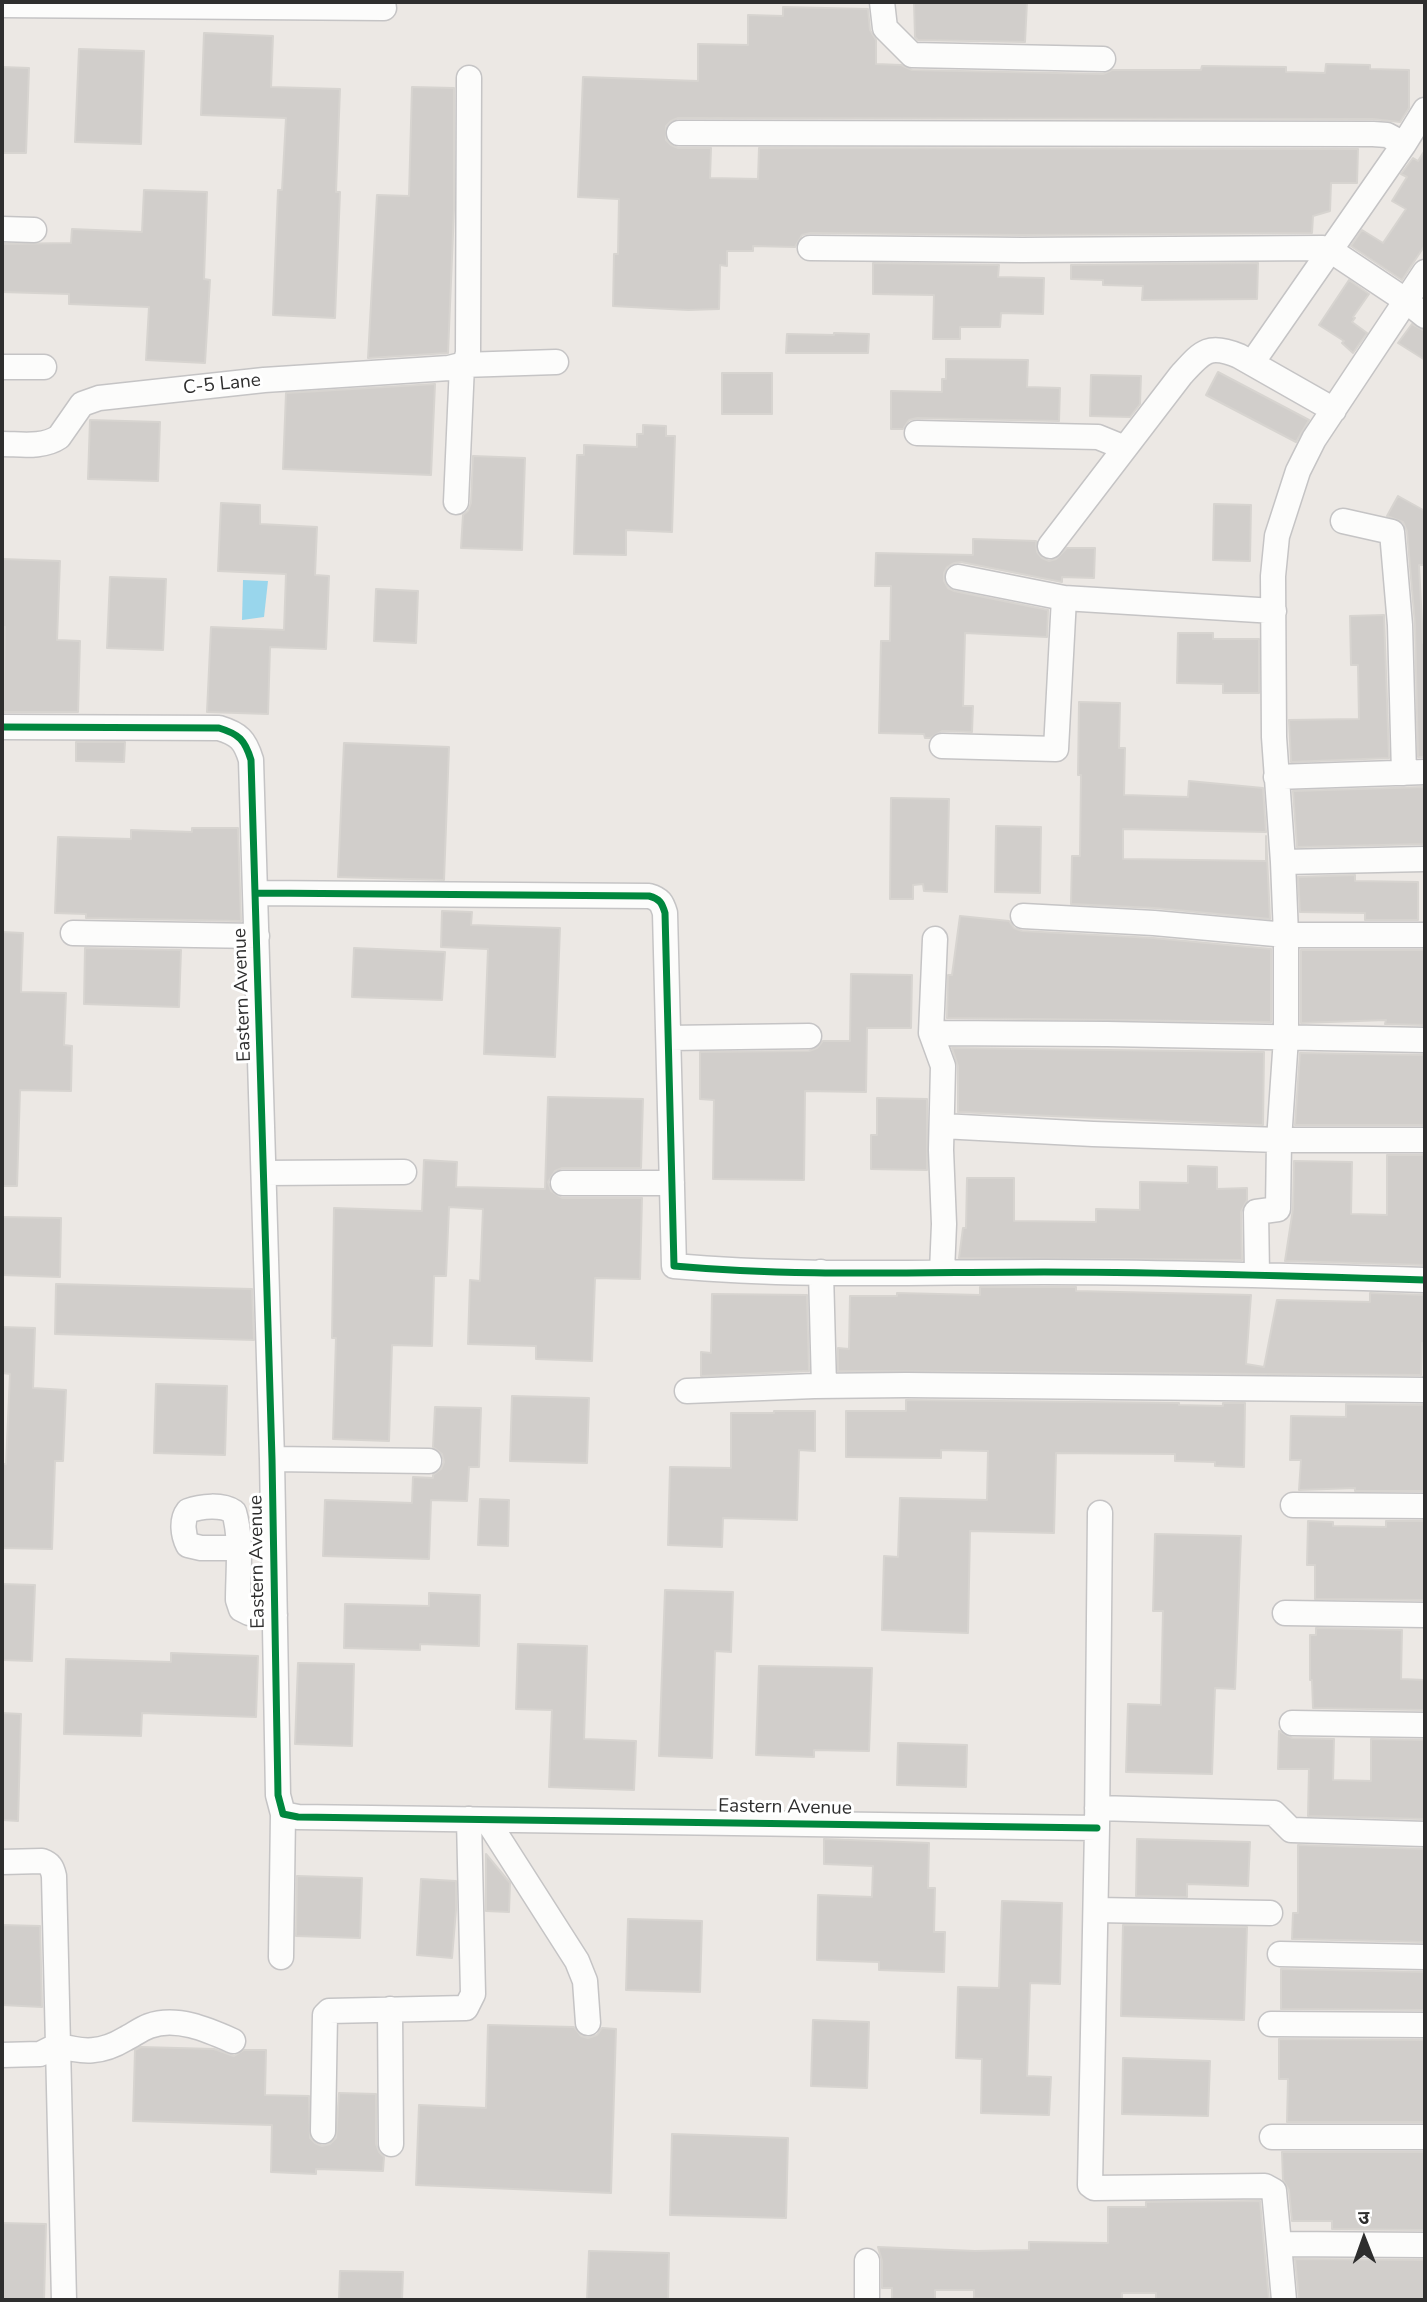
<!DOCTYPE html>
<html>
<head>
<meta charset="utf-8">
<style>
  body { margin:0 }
  #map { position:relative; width:1427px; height:2302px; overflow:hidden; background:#ece8e4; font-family:"Nunito Sans","Noto Sans Devanagari",sans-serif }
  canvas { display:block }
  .frame { position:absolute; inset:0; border:4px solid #2e2e2e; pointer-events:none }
  .north { position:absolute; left:1329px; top:2204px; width:70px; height:70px; -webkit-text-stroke:5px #fff; paint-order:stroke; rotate:359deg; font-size:19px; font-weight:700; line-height:28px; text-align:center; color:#2e2e2e }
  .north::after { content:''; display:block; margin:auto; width:24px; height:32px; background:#2e2e2e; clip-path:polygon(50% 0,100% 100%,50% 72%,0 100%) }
</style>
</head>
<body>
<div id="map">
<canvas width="1427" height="2302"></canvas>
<div class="frame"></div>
<div class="north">उ</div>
</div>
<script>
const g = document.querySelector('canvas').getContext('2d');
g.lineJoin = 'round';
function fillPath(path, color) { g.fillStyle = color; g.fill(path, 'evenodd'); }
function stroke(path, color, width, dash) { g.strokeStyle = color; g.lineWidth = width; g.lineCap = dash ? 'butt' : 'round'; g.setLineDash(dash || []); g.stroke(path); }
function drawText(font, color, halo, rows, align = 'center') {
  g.font = font + ' "Nunito Sans",sans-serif'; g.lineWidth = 6; g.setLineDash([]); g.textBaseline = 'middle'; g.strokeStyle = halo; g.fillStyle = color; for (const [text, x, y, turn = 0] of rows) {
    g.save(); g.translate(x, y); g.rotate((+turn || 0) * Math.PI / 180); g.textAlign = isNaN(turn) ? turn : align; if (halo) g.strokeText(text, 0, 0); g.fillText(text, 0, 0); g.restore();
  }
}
const water = new Path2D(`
  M 243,580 L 268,581 L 264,617 L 242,620 Z`);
const building = new Path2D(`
  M 914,2 L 1027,2 L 1025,42 L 918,40 L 915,37 Z
  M 783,7 L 868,9 L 870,30 L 876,40 L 876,64 L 901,65 L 912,70 L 1103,74 L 1112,70 L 1201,70 L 1202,66 L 1286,67 L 1286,72 L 1325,73 L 1326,64 L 1370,65 L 1370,69 L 1409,70 L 1409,108 L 1400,122 L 1373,119 L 678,118 L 671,121 L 666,126 L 666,140 L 671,145 L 678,148 L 711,148 L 710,178 L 758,179 L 759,148 L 1358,149 L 1357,183 L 1331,183 L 1330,211 L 1313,216 L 1312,233 L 1022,235 L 810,233 L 802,235 L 795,247 L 753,246 L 753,251 L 727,251 L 727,266 L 720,265 L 719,309 L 688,310 L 613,306 L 614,254 L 618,254 L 619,199 L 578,197 L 583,77 L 698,81 L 698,44 L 748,45 L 748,15 L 783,16 Z
  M 204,33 L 273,36 L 271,87 L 340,89 L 336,192 L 340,192 L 335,318 L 273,315 L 278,190 L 282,190 L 286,118 L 201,115 Z
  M 79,49 L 144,51 L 141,144 L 75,142 Z
  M 2,67 L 29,68 L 26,153 L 2,153 Z
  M 412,87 L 454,88 L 454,210 L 448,353 L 368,358 L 377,195 L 409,196 Z
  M 1425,150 L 1425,245 L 1402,280 L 1351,246 L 1362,230 L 1383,243 L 1406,209 L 1392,201 L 1407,177 L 1401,174 L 1413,158 L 1418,161 Z
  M 144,190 L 207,192 L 204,279 L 210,280 L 205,363 L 146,360 L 149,307 L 69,304 L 69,294 L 2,292 L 2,244 L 71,243 L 72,229 L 142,232 Z
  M 873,263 L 999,265 L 998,277 L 1044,278 L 1043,314 L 1001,313 L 1000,327 L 960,327 L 960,339 L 933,339 L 934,295 L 873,294 Z
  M 1258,263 L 1257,299 L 1142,300 L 1143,286 L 1103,285 L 1103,280 L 1071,279 L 1071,265 Z
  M 1349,280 L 1369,294 L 1353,317 L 1355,318 L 1352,322 L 1367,333 L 1353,353 L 1342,343 L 1344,341 L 1319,325 Z
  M 1412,324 L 1425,331 L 1425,360 L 1398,343 Z
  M 834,333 L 869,334 L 868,353 L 786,353 L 787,334 L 834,335 Z
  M 946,359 L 1028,360 L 1027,387 L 1060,388 L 1059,421 L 917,418 L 909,420 L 903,429 L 891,429 L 891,391 L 942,392 L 942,379 L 946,379 Z
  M 1218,372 L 1309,420 L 1296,442 L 1206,395 Z
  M 722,373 L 772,373 L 772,414 L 722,414 Z
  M 1091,375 L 1141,376 L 1140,404 L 1130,417 L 1090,416 Z
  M 435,384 L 431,475 L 283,469 L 286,393 Z
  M 90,420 L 160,422 L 158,481 L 88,479 Z
  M 643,425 L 666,426 L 666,436 L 675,436 L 672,532 L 626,530 L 626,555 L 574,554 L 577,455 L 584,455 L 584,445 L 637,447 L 637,434 L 643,434 Z
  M 473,456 L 525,458 L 522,550 L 461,548 L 463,515 L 468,511 L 471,503 Z
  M 1398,496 L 1425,511 L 1425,565 L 1419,565 L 1423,643 L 1425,643 L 1425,757 L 1418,757 L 1415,625 L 1407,531 L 1403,522 L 1387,516 Z
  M 221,503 L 260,505 L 260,524 L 317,527 L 315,575 L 329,576 L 326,649 L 270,647 L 268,714 L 207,712 L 211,627 L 284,630 L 286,574 L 218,571 Z
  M 1214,504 L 1251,505 L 1250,561 L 1213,560 Z
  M 973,539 L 1036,541 L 1037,552 L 1042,558 L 1049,561 L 1056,559 L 1067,548 L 1095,548 L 1094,578 L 1062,577 L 1062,582 L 961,562 L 954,563 L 947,567 L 944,573 L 944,581 L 948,588 L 954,591 L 1048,610 L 1047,637 L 965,633 L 963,706 L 973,706 L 972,732 L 942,731 L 930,738 L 925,738 L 924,734 L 879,733 L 881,641 L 890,641 L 891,586 L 875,586 L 876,553 L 973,555 Z
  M 2,559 L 60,561 L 57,640 L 80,641 L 78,712 L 3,712 L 5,627 L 2,627 Z
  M 110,577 L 166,579 L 163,650 L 107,648 Z
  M 376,589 L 418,591 L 416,643 L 374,641 Z
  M 1384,615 L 1389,758 L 1291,762 L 1289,720 L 1359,719 L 1358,665 L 1351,665 L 1350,616 Z
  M 1178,633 L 1213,633 L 1213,639 L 1259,639 L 1259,693 L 1223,693 L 1223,684 L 1177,683 Z
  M 1079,702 L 1120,703 L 1119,748 L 1125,748 L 1124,795 L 1188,797 L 1189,781 L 1263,788 L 1266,832 L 1123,829 L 1123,859 L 1266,861 L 1266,836 L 1270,919 L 1155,908 L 1071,904 L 1072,856 L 1080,856 L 1081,775 L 1078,775 Z
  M 76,742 L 125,742 L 124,762 L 76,761 Z
  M 344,743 L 449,747 L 444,880 L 338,877 Z
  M 1425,787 L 1425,844 L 1297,847 L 1293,791 Z
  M 891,798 L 949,799 L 947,892 L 924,891 L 923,884 L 913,885 L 913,899 L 890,899 Z
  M 996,826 L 1041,827 L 1040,893 L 995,892 Z
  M 192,828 L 238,828 L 241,921 L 86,918 L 86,914 L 55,913 L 58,837 L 131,839 L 131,830 L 192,832 Z
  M 1355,875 L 1355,881 L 1418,882 L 1418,920 L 1365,920 L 1365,913 L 1300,912 L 1298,877 Z
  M 442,911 L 472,912 L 471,925 L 560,928 L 555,1057 L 484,1054 L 488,949 L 441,947 Z
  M 960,916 L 1009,921 L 1014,928 L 1022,931 L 1153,938 L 1271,949 L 1271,1022 L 947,1018 L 948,975 L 952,975 Z
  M 2,932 L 23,933 L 21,992 L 66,993 L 64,1045 L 72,1046 L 71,1091 L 20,1090 L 17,1186 L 2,1186 Z
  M 85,948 L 181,950 L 179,1007 L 84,1004 Z
  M 354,948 L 445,952 L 442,1000 L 352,997 Z
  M 1301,950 L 1425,950 L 1425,1025 L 1385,1024 L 1386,1020 L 1301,1023 Z
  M 851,974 L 912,975 L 911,1028 L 867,1028 L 866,1092 L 805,1091 L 804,1180 L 713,1179 L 714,1100 L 700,1099 L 700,1052 L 809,1051 L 817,1048 L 823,1041 L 850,1041 Z
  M 952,1048 L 1264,1052 L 1263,1125 L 958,1112 L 958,1066 Z
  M 1300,1053 L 1425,1055 L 1425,1125 L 1295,1125 Z
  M 548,1097 L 643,1099 L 641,1168 L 562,1168 L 555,1171 L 548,1182 L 551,1191 L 562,1198 L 642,1198 L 640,1279 L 595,1278 L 592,1361 L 536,1359 L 536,1346 L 468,1344 L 470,1280 L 480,1281 L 483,1209 L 449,1207 L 446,1276 L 434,1276 L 432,1346 L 392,1345 L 389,1441 L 333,1439 L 336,1338 L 332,1338 L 334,1208 L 422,1211 L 424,1160 L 457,1162 L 456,1187 L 545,1189 Z
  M 877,1098 L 927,1099 L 927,1170 L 871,1169 L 871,1135 L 877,1135 Z
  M 1387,1155 L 1425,1155 L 1425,1265 L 1285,1261 L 1293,1209 L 1294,1161 L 1352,1162 L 1351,1214 L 1387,1215 Z
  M 1188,1166 L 1217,1167 L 1217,1189 L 1247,1188 L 1247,1200 L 1241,1212 L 1242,1260 L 959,1258 L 963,1228 L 966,1228 L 967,1178 L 1014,1178 L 1014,1221 L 1096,1222 L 1096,1209 L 1140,1210 L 1140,1182 L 1188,1183 Z
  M 2,1217 L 61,1218 L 60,1277 L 2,1275 Z
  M 56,1284 L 252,1289 L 254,1340 L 55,1334 Z
  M 980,1287 L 1076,1287 L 1076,1291 L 1251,1295 L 1246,1364 L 1264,1367 L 1277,1300 L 1370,1302 L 1370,1293 L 1425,1295 L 1425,1343 L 1422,1343 L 1421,1375 L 838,1371 L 838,1348 L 849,1349 L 850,1296 L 897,1296 L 897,1293 L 980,1295 Z
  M 712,1294 L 807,1295 L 809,1371 L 701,1376 L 701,1352 L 711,1353 Z
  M 2,1327 L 35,1328 L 33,1388 L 66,1390 L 63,1461 L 55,1461 L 52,1549 L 2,1548 L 2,1464 L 6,1464 L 10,1374 L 2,1373 Z
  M 156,1384 L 227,1386 L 225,1455 L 154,1453 Z
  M 512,1396 L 589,1398 L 587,1463 L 510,1461 Z
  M 906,1400 L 1179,1403 L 1179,1405 L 1223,1406 L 1223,1403 L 1245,1403 L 1244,1467 L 1215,1466 L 1215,1462 L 1175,1461 L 1175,1454 L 1056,1453 L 1054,1533 L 970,1531 L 968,1633 L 882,1630 L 884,1556 L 898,1557 L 900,1498 L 987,1500 L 988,1451 L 941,1450 L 941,1458 L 846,1457 L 846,1411 L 906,1411 Z
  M 1346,1404 L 1425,1405 L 1425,1491 L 1355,1491 L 1355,1488 L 1299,1490 L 1301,1460 L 1290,1460 L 1291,1416 L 1346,1417 Z
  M 435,1407 L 481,1408 L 479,1467 L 469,1467 L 467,1501 L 431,1500 L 429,1559 L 323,1556 L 325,1500 L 412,1503 L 413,1477 L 433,1478 L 433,1475 L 441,1469 L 444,1462 L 442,1454 L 433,1447 Z
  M 774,1411 L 815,1411 L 815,1451 L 799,1450 L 797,1520 L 723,1518 L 722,1547 L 668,1545 L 670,1467 L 731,1468 L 731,1413 L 774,1413 Z
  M 480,1499 L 509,1500 L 508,1546 L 478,1545 Z
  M 1308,1521 L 1333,1522 L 1333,1526 L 1386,1527 L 1386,1521 L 1425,1521 L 1425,1600 L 1315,1599 L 1315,1565 L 1307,1565 Z
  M 1155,1534 L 1241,1536 L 1235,1689 L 1215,1688 L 1212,1774 L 1126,1772 L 1128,1704 L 1161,1705 L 1163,1611 L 1153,1611 Z
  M 2,1584 L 35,1585 L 32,1661 L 2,1660 Z
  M 665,1590 L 733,1592 L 731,1652 L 715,1651 L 712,1758 L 659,1756 Z
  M 429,1593 L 480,1595 L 479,1646 L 420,1644 L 420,1650 L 344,1648 L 345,1604 L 429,1606 Z
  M 1316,1628 L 1402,1630 L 1401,1679 L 1425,1680 L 1425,1710 L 1313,1708 L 1312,1680 L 1310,1680 L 1310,1635 L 1316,1635 Z
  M 518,1644 L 587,1646 L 584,1739 L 636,1741 L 634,1790 L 549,1787 L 552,1710 L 516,1709 Z
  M 171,1653 L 258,1656 L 256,1717 L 142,1713 L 141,1736 L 64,1734 L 66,1659 L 171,1662 Z
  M 298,1663 L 354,1664 L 352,1746 L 295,1744 Z
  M 759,1666 L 872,1668 L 869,1751 L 814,1750 L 814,1757 L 756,1755 Z
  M 2,1713 L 21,1714 L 18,1821 L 2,1820 Z
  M 1279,1731 L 1292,1738 L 1334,1739 L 1333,1780 L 1371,1781 L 1371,1739 L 1425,1740 L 1425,1819 L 1308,1816 L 1309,1769 L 1278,1769 Z
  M 898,1743 L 967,1745 L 966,1787 L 897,1785 Z
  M 824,1839 L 929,1843 L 928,1888 L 935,1888 L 934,1932 L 945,1932 L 944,1972 L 879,1970 L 879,1962 L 817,1960 L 818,1895 L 872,1897 L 873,1866 L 824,1864 Z
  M 1137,1839 L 1250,1842 L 1248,1886 L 1187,1884 L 1187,1897 L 1136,1896 Z
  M 1298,1845 L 1425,1849 L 1425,1942 L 1292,1939 L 1293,1913 L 1298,1913 Z
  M 486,1854 L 510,1883 L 509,1912 L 486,1911 Z
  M 297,1876 L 362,1878 L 360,1938 L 296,1936 Z
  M 421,1879 L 456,1881 L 456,1910 L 452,1958 L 417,1955 Z
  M 1002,1901 L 1062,1903 L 1060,1984 L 1030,1983 L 1027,2076 L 1051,2077 L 1049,2115 L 981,2113 L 982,2059 L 956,2058 L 958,1987 L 999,1988 Z
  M 628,1919 L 702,1921 L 700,1992 L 626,1990 Z
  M 2,1925 L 40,1926 L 42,2007 L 2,2005 Z
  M 1123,1925 L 1247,1927 L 1244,2020 L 1121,2016 Z
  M 1281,1969 L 1425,1972 L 1425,2010 L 1281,2009 Z
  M 813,2020 L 869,2022 L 867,2088 L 811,2086 Z
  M 488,2025 L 574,2027 L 581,2036 L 588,2038 L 597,2035 L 602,2028 L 616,2029 L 611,2193 L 416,2185 L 419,2105 L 486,2108 Z
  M 1279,2039 L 1425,2040 L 1425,2122 L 1287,2122 L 1288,2079 L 1279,2079 Z
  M 141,2047 L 214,2049 L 234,2056 L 244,2050 L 266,2050 L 265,2095 L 309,2096 L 310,2138 L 315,2143 L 322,2146 L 330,2144 L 336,2138 L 339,2093 L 376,2094 L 376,2144 L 379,2152 L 384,2157 L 383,2171 L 316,2169 L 316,2174 L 271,2172 L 272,2125 L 133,2121 L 135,2050 Z
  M 1123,2058 L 1210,2061 L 1208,2116 L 1122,2114 Z
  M 672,2134 L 788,2138 L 786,2218 L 670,2215 Z
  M 1282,2152 L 1425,2152 L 1425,2230 L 1332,2229 L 1332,2221 L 1292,2221 L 1289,2190 L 1283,2180 Z
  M 1260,2201 L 1269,2300 L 1156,2300 L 1156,2293 L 1122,2293 L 1122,2300 L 1035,2300 L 974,2298 L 974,2290 L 935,2290 L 935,2300 L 892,2300 L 892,2288 L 882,2288 L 882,2261 L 878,2247 L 975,2251 L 1029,2250 L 1029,2242 L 1108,2243 L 1108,2207 L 1146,2207 L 1146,2202 Z
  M 2,2223 L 46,2224 L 44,2300 L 2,2300 Z
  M 589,2251 L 669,2253 L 668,2300 L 587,2300 Z
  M 1295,2259 L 1425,2260 L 1425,2300 L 1299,2299 Z
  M 340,2271 L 403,2272 L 402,2300 L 339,2300 Z`);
const minor = new Path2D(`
  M 882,2 L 885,28 L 912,55 L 1103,59
  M 2,5 L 384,8
  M 679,133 L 1373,134 L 1387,135 L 1404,144
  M 2,229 L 34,230
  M 810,248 L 1022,250 L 1323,248 L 1330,250 L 1405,300 L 1425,316
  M 1425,272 L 1314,439 L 1298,471 L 1277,536 L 1273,576 L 1274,737 L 1283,862 L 1286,935 L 1425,935
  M 1252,363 L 1404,144 L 1425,110
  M 2,367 L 44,367
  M 917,433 L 1098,437 L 1125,448
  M 2,444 C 20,444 43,448 59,437 L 82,404 L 99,398 L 264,380 L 449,368 L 465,364 L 468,353 L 469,78
  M 456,502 L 462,365 L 556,362
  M 1343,521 L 1392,532 L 1400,625 L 1404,773
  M 1050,546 L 1181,375 C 1202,352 1208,343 1239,356 L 1334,410
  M 1064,598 L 1274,611
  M 2,727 L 219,728 C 239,734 245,740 251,760 L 272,1459 L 278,1795 L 283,1814 L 298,1817 L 1097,1828
  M 942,746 L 1056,749 L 1064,598 L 958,577
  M 1276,777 L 1425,772
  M 1283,862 L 1425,859
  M 256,893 L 649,896 C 660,899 662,903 665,913 L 674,1266 C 796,1277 921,1272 1044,1272 C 1171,1272 1298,1276 1425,1280
  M 1023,916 L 1154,923 L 1286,935 L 1286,1038 L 1279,1140 L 1425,1140
  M 73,933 L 257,936
  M 935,939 L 931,1033 L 943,1066 L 941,1150 L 944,1224 L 942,1272
  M 931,1033 L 1107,1034 L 1425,1040
  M 669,1038 L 809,1036
  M 942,1126 L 1093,1134 L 1279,1140 L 1278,1209 L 1256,1212 L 1257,1274
  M 264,1173 L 404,1172
  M 563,1183 L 672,1183
  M 821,1272 L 824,1386
  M 687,1391 L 814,1386 L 906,1385 L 1425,1390
  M 272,1459 L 429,1461
  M 1293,1505 L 1425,1506
  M 1100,1513 L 1097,1828 L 1090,2185 L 1094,2188 L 1265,2186 L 1274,2191 L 1279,2244
  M 238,1548 L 201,1548 L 188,1545 C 183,1535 181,1520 188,1511 C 201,1506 222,1504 234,1512 C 242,1539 238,1572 238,1600 L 241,1609 L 249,1613 L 275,1615
  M 1285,1613 L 1425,1615
  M 1292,1723 L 1425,1725
  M 1097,1808 L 1274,1813 L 1291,1830 L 1425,1834
  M 487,1820 L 577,1961 L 585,1981 L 588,2023
  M 2,1862 L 42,1861 C 50,1864 52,1867 54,1876 L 64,2300
  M 1096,1910 L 1270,1913
  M 1280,1954 L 1425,1957
  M 281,1957 L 283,1814
  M 390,2009 L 391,2144
  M 1271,2024 L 1425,2025
  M 2,2055 L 40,2054 L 58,2045 C 83,2053 102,2053 125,2039 C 133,2035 141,2029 149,2026 C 177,2016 208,2030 233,2041
  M 323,2131 L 325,2015 L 329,2011 L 466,2008 L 473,1994 L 469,1819
  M 1272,2137 L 1425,2137
  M 867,2300 L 867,2261
  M 1284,2300 L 1279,2244 L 1425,2245`);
const cycleway = new Path2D(`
  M 2,727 L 219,728 C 239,734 245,740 251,760 L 272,1459 L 278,1795 L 283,1814 L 298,1817 L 1097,1828
  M 256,893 L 649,896 C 660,899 662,903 665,913 L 674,1266 C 796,1277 921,1272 1044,1272 C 1171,1272 1298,1276 1425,1280`);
const streetNames = [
  ["C-5 Lane",222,385,-6],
  ["Eastern Avenue",243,995,-92],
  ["Eastern Avenue",258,1562,-91],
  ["Eastern Avenue",785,1808,1]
];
fillPath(water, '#99d6ec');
fillPath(building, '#d1cecb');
stroke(building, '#d7d4d0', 2);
stroke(minor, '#c5c4c5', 27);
stroke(minor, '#fcfcfb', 24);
stroke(cycleway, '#00873e', 7);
drawText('19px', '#2e2e2e', '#fff', streetNames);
</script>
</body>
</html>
